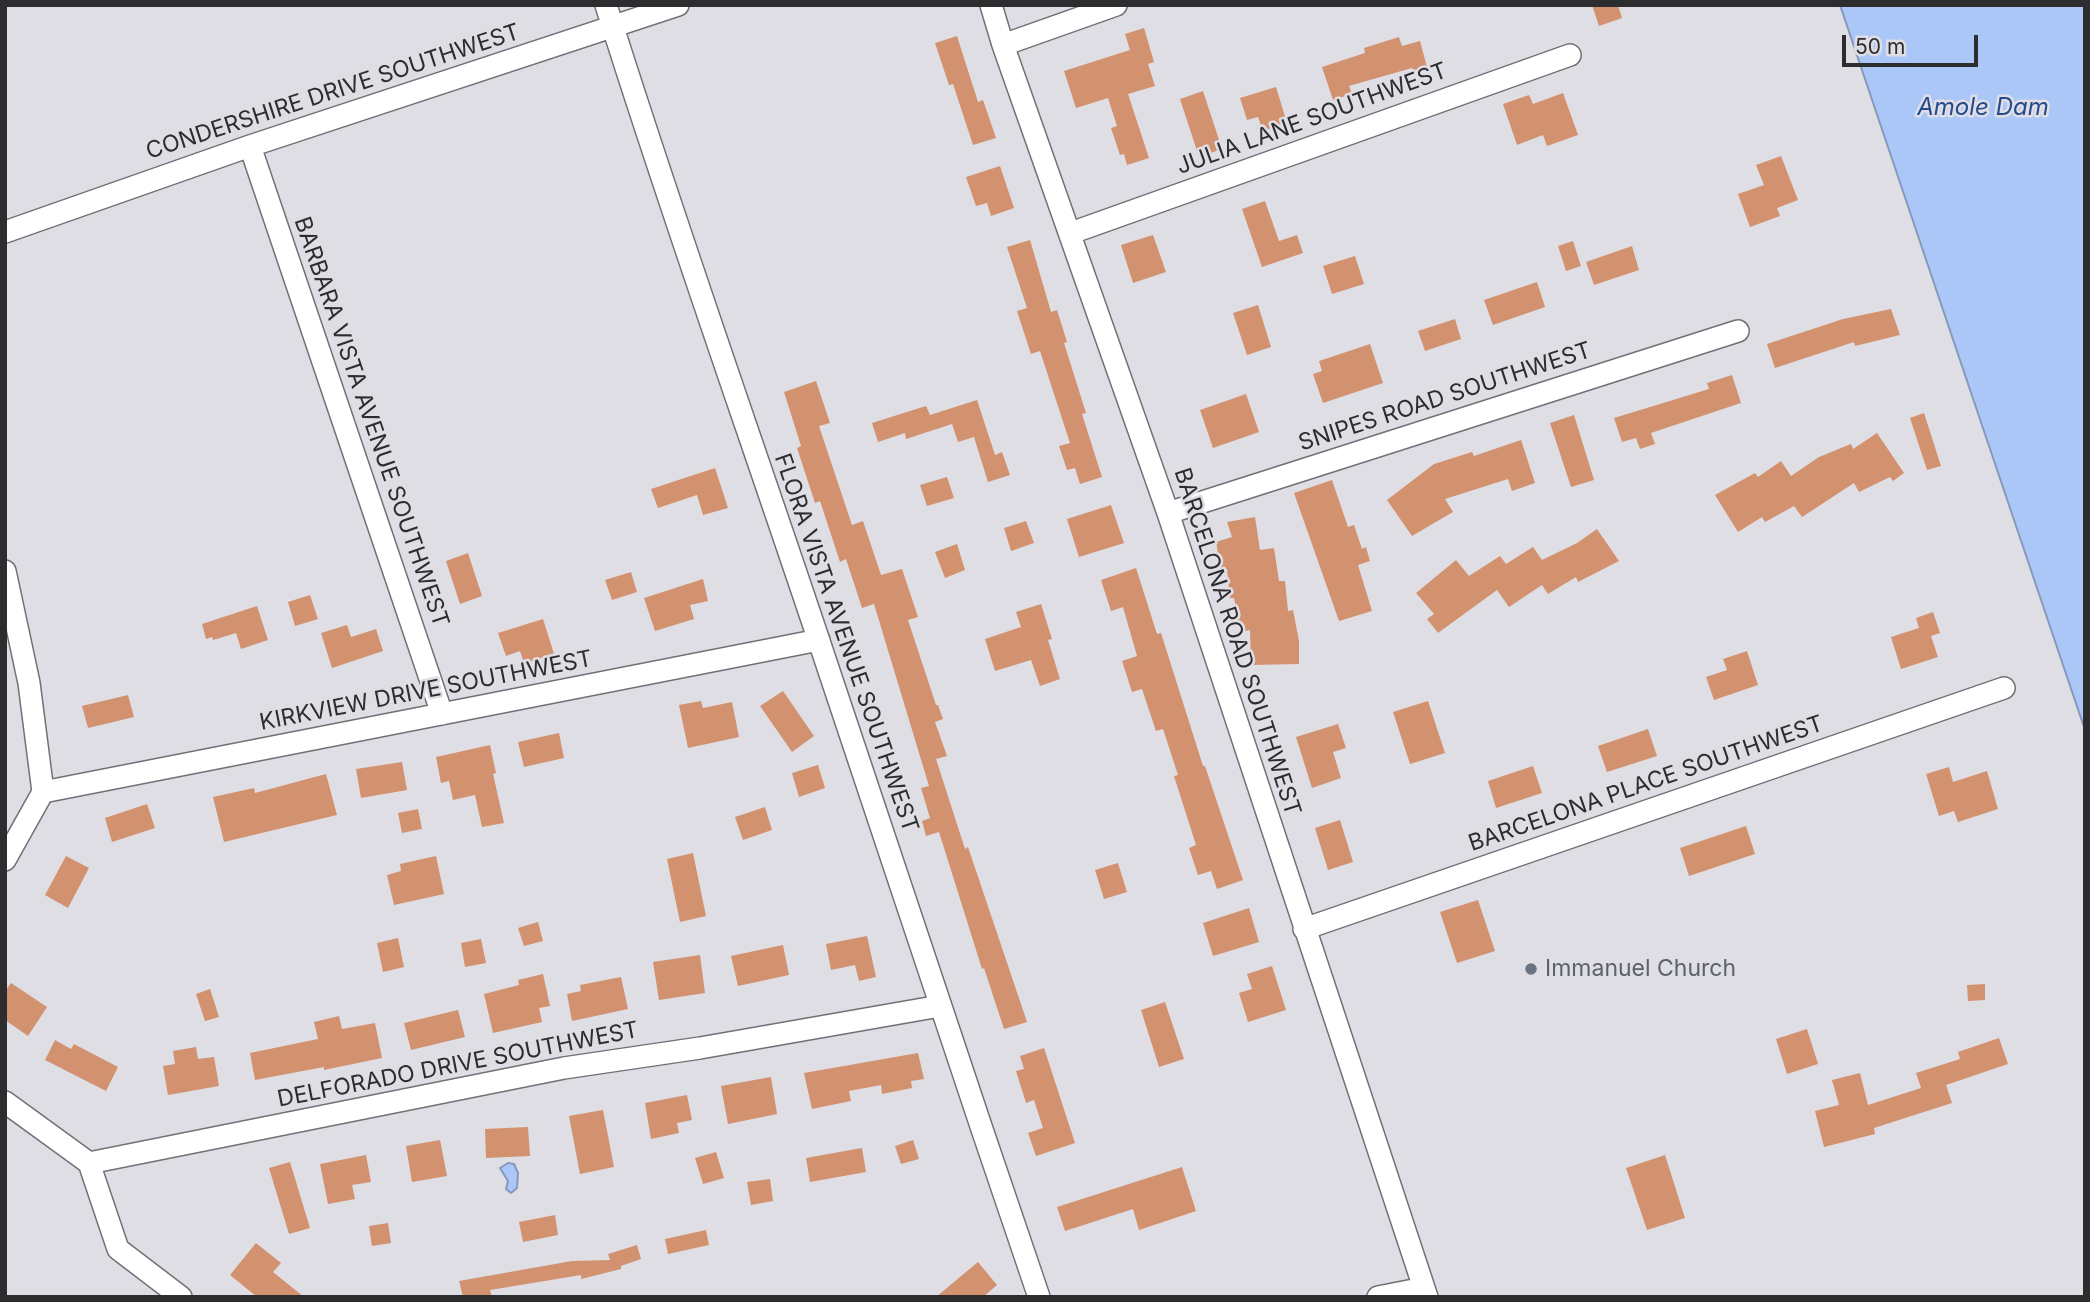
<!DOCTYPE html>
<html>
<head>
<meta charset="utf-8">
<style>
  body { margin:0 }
  #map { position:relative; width:2090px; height:1302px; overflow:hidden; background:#e0dee5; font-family:Inter,sans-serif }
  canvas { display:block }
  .frame { position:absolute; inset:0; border:7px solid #2d2d2f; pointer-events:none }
  .scale { position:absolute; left:1842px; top:35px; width:136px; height:32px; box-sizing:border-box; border:4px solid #2d2d2f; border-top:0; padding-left:9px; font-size:21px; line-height:24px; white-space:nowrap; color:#2d2d2f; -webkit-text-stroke:5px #e0dee5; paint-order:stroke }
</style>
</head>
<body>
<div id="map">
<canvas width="2090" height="1302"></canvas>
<div class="frame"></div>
<div class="scale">50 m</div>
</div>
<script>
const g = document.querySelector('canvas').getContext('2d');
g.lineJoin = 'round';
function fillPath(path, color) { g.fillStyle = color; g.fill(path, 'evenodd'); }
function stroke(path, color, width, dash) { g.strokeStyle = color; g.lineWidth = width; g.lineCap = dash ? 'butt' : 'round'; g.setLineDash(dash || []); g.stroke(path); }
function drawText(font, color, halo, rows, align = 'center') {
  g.font = font + ' Inter,sans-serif'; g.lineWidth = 5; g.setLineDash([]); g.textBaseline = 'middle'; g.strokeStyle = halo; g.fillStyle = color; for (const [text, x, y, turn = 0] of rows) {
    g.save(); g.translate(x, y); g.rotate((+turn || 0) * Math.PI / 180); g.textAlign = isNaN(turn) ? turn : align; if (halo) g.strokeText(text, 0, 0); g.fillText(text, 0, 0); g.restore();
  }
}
const water = new Path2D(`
  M 1840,5 L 2085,5 L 2085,730 Z
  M 508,1163 L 514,1164 L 518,1173 L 517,1188 L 511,1193 L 506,1189 L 508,1181 L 500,1168 Z`);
const building = new Path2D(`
  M 1592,5 L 1618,5 L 1622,18 L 1599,26 Z
  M 1144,28 L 1154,62 L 1148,64 L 1155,86 L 1128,94 L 1149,158 L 1127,165 L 1124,154 L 1120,155 L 1111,128 L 1117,126 L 1108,98 L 1076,108 L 1064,71 L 1130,50 L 1125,34 Z
  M 957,36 L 978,102 L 983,100 L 996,138 L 973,145 L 953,84 L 949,85 L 935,43 Z
  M 1399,37 L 1402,46 L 1420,41 L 1427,67 L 1413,71 L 1412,68 L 1349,86 L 1352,94 L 1333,100 L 1322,67 L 1365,53 L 1364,48 Z
  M 1276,87 L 1287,123 L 1263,131 L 1258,117 L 1247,120 L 1240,98 Z
  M 1203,91 L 1222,149 L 1199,157 L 1180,99 Z
  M 1563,93 L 1578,135 L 1547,146 L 1543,135 L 1517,145 L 1503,104 L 1529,95 L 1533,104 Z
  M 1781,156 L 1798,200 L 1777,208 L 1780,216 L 1750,227 L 1738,194 L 1764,185 L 1756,165 Z
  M 1000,166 L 1014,208 L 991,216 L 987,203 L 976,206 L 966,177 Z
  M 1265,201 L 1279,241 L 1297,235 L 1303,253 L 1262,267 L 1242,209 Z
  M 1153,235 L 1166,272 L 1133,283 L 1121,245 Z
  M 1030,240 L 1051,312 L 1057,310 L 1067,342 L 1064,343 L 1086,413 L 1082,414 L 1102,477 L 1080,484 L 1075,468 L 1067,470 L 1059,446 L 1070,443 L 1040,351 L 1031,354 L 1017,311 L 1027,308 L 1007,247 Z
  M 1573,241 L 1581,266 L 1566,271 L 1558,246 Z
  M 1632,246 L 1639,270 L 1594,285 L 1586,262 Z
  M 1355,256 L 1364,284 L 1332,294 L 1323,266 Z
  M 1537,282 L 1545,307 L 1493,325 L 1484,300 Z
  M 1258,305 L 1271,347 L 1247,355 L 1233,313 Z
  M 1891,309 L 1900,335 L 1855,346 L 1854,342 L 1775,368 L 1767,344 L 1843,319 Z
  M 1455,319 L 1461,339 L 1425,351 L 1418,331 Z
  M 1370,344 L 1383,383 L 1323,403 L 1313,374 L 1322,371 L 1319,361 Z
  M 1732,375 L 1741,403 L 1651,433 L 1655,444 L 1640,449 L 1636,438 L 1622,442 L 1614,418 L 1709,389 L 1707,383 Z
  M 816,381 L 830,423 L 819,426 L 852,525 L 863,521 L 881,575 L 902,569 L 918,617 L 908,620 L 936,705 L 938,705 L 943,719 L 935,722 L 947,756 L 936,759 L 965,849 L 968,847 L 1027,1022 L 1004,1029 L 984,968 L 982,969 L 939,832 L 926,836 L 922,821 L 930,818 L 921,788 L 929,786 L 874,604 L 862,608 L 846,559 L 840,562 L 820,501 L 815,503 L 797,448 L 801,446 L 784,392 Z
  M 1246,394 L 1259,432 L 1213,448 L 1200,410 Z
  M 977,400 L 995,455 L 1002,452 L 1010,475 L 988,482 L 974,437 L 958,442 L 952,424 L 906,439 L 905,433 L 878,442 L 872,423 L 926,406 L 930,415 Z
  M 1924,413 L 1941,466 L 1927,470 L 1910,418 Z
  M 1574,415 L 1594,480 L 1571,487 L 1550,423 Z
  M 1877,433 L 1904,473 L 1893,481 L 1890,477 L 1859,492 L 1854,483 L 1802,517 L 1794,506 L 1765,522 L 1762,517 L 1738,532 L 1715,495 L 1755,473 L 1758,477 L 1781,461 L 1791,476 L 1819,457 L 1851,444 L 1853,449 Z
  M 1521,440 L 1535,483 L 1512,491 L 1508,479 L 1445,499 L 1453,512 L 1412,536 L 1387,500 L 1434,464 L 1472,452 L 1474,456 Z
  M 715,468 L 728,508 L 703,515 L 697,495 L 658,508 L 651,489 Z
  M 947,477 L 954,498 L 927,506 L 920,485 Z
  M 1332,480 L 1348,527 L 1354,525 L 1362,549 L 1366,547 L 1370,561 L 1358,565 L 1372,611 L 1339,621 L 1294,493 Z
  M 1111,505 L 1124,543 L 1079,557 L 1067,519 Z
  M 1255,517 L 1260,550 L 1274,548 L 1279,581 L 1285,581 L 1288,611 L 1293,610 L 1299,641 L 1299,664 L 1251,665 L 1250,630 L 1241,632 L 1234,598 L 1230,598 L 1227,569 L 1221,570 L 1216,542 L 1232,537 L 1227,522 Z
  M 1026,521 L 1034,543 L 1011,551 L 1004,528 Z
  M 1597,529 L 1619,561 L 1578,582 L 1576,577 L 1548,594 L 1542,585 L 1509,607 L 1497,590 L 1438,633 L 1427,619 L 1434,614 L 1416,593 L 1456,560 L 1469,576 L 1500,556 L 1506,564 L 1533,547 L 1542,560 L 1577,543 Z
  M 957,544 L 965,570 L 945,578 L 935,552 Z
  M 468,553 L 482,596 L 460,604 L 446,561 Z
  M 1136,568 L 1157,634 L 1161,633 L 1203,766 L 1205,766 L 1243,880 L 1217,889 L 1211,871 L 1198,875 L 1189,848 L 1196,845 L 1174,776 L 1178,775 L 1163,729 L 1156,731 L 1142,689 L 1132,692 L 1122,661 L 1137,656 L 1123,607 L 1111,611 L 1101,580 Z
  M 631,572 L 637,592 L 612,600 L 605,580 Z
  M 703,579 L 708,601 L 690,605 L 694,619 L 655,631 L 644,598 Z
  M 310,595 L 318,619 L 295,626 L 288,602 Z
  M 1041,604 L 1052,639 L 1048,640 L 1060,679 L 1040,686 L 1031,660 L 995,671 L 985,639 L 1021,627 L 1016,612 Z
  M 257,606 L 268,640 L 241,649 L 236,633 L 213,640 L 212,637 L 206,639 L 202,624 Z
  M 1933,612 L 1940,633 L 1931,636 L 1938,657 L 1901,669 L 1891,637 L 1919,628 L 1916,618 Z
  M 543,619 L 554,654 L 524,663 L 520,651 L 506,656 L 498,633 Z
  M 347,625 L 351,637 L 376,629 L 383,651 L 332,668 L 321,633 Z
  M 1747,651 L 1758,685 L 1714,700 L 1706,677 L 1727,670 L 1723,659 Z
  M 783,691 L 814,736 L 792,752 L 760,706 Z
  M 128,695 L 134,717 L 88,728 L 82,706 Z
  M 701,701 L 703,708 L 732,702 L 739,737 L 688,748 L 679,705 Z
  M 1428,701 L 1445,753 L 1410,764 L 1393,712 Z
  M 1338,724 L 1346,748 L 1333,752 L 1341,778 L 1312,788 L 1296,737 Z
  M 1648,729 L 1657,756 L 1607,772 L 1598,746 Z
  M 559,733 L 564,758 L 524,767 L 518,742 Z
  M 490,745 L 496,773 L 493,774 L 504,823 L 482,827 L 475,795 L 453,800 L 449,781 L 441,783 L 436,757 Z
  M 402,762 L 407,790 L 361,798 L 356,769 Z
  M 818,765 L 825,788 L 799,797 L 792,773 Z
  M 1533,766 L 1542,793 L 1496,808 L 1488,781 Z
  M 1949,767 L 1953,782 L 1987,771 L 1998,809 L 1958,822 L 1954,811 L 1939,816 L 1926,774 Z
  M 326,774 L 337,815 L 224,842 L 213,797 L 254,788 L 255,793 Z
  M 147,804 L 155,828 L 112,842 L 105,818 Z
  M 765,807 L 772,830 L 743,840 L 735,817 Z
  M 418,809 L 422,829 L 402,833 L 398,813 Z
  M 1340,820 L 1353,862 L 1328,870 L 1315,828 Z
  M 1746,826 L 1755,854 L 1689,876 L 1680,848 Z
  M 693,853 L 706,916 L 680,922 L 667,859 Z
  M 66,856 L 89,868 L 68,908 L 45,895 Z
  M 436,856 L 444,894 L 394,905 L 387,875 L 401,871 L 400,864 Z
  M 1118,863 L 1127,892 L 1104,899 L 1095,870 Z
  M 1478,900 L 1495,951 L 1457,963 L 1440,912 Z
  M 1249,908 L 1259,942 L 1213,956 L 1203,923 Z
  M 538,922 L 543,941 L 524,946 L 518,928 Z
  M 867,936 L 876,977 L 859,981 L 855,965 L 831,970 L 826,944 Z
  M 398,938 L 404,967 L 383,972 L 377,943 Z
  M 481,939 L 486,963 L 465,967 L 461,943 Z
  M 783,945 L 789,975 L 738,986 L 731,956 Z
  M 700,955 L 705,993 L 659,1000 L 653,962 Z
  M 1272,966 L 1286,1010 L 1248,1022 L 1239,993 L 1252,989 L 1247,974 Z
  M 543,974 L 550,1006 L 539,1008 L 542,1022 L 493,1033 L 484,994 L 519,985 L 518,980 Z
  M 621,977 L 628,1009 L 572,1021 L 567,994 L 581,991 L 580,985 Z
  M 11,983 L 47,1007 L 28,1036 L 5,1020 L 5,991 Z
  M 1985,984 L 1985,1000 L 1968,1001 L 1967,985 Z
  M 210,989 L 219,1017 L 205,1021 L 196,994 Z
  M 1165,1002 L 1184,1059 L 1159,1067 L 1141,1010 Z
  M 458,1010 L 465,1037 L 411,1050 L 404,1023 Z
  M 339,1016 L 342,1029 L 375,1023 L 382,1058 L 324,1070 L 324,1067 L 255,1080 L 250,1053 L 318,1039 L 314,1022 Z
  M 1807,1029 L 1818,1064 L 1787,1074 L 1776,1039 Z
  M 1999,1038 L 2008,1064 L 1946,1085 L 1952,1103 L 1874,1128 L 1875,1134 L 1824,1147 L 1815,1111 L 1839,1105 L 1832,1080 L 1860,1073 L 1868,1105 L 1921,1088 L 1916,1073 L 1960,1059 L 1958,1052 Z
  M 55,1040 L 71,1049 L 74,1044 L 118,1067 L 106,1091 L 45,1060 Z
  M 196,1047 L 198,1059 L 214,1057 L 219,1086 L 168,1095 L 163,1066 L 175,1064 L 173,1051 Z
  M 1044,1048 L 1075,1143 L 1036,1156 L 1028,1133 L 1043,1128 L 1034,1100 L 1026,1103 L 1016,1071 L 1024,1069 L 1020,1056 Z
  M 918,1053 L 924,1079 L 911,1081 L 912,1088 L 882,1094 L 881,1085 L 849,1091 L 851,1101 L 812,1109 L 804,1073 Z
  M 771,1077 L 777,1114 L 728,1124 L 721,1086 Z
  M 687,1095 L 692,1120 L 677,1123 L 679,1133 L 651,1139 L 645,1103 Z
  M 603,1110 L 614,1167 L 580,1174 L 569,1116 Z
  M 528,1127 L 530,1156 L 486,1158 L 485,1129 Z
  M 440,1140 L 447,1176 L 412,1182 L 406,1146 Z
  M 913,1140 L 919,1159 L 901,1164 L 895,1146 Z
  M 862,1148 L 866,1172 L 810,1182 L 806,1158 Z
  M 716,1152 L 724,1178 L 703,1184 L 695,1158 Z
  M 366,1155 L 371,1182 L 352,1185 L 355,1199 L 328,1204 L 320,1164 Z
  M 1665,1155 L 1685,1218 L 1647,1230 L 1626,1168 Z
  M 290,1162 L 310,1228 L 289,1234 L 269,1168 Z
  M 1182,1167 L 1196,1211 L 1139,1230 L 1133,1209 L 1065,1231 L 1057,1207 Z
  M 770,1179 L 773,1201 L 751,1205 L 747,1182 Z
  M 555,1215 L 558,1235 L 523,1242 L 519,1222 Z
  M 388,1223 L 391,1243 L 372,1246 L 369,1226 Z
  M 706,1230 L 709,1245 L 668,1254 L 665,1239 Z
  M 256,1243 L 281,1263 L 273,1272 L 304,1297 L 257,1297 L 230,1275 Z
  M 637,1245 L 641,1259 L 621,1266 L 621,1269 L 581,1279 L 581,1275 L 490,1290 L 492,1297 L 463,1297 L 459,1281 L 572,1261 L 610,1260 L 608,1254 Z
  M 978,1262 L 997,1285 L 983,1297 L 936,1297 Z`);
const street = new Path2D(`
  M 606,5 C 673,219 748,429 819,641 C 893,860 964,1079 1039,1297
  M 991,5 L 1003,45 L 1168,513 L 1427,1297
  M 1003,45 L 1116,5
  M 250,146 L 442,714
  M 5,232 L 250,146 L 678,5
  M 1071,233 L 1570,55
  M 1168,513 L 1738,331
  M 5,571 L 29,683 L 43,792 L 5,860
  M 43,792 L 819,640
  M 1304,929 L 2004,688
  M 5,1102 L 89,1163 L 564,1068 L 700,1048 L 940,1006
  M 89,1163 L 118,1249 L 181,1297
  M 1378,1297 L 1424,1288`);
const markers = [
  [1531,969,7,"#6b7280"]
];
const streetNames = [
  ["CONDERSHIRE DRIVE SOUTHWEST",333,92,-18],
  ["JULIA LANE SOUTHWEST",1312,119,-20],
  ["SNIPES ROAD SOUTHWEST",1445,397,-18],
  ["BARBARA VISTA AVENUE SOUTHWEST",371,422,71],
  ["BARCELONA ROAD SOUTHWEST",1237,642,72],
  ["FLORA VISTA AVENUE SOUTHWEST",846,643,71],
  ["KIRKVIEW DRIVE SOUTHWEST",426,691,-11],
  ["BARCELONA PLACE SOUTHWEST",1646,784,-19],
  ["DELFORADO DRIVE SOUTHWEST",458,1065,-11]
];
const worshipNames = [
  ["Immanuel Church",1545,969]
];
const waterNames = [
  ["Amole Dam",1983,108]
];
fillPath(water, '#abc7f7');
stroke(water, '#8599bb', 2);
fillPath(building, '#d2916f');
stroke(street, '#727076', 24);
stroke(street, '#fff', 21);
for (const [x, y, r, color] of markers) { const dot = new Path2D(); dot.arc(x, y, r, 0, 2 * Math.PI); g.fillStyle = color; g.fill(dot); stroke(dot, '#e0dee5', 2.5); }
drawText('23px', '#2d2d2f', '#e0dee5', streetNames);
drawText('23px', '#5b616d', '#e0dee5', worshipNames, 'left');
drawText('italic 24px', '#244b90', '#e0dee5', waterNames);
</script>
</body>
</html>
